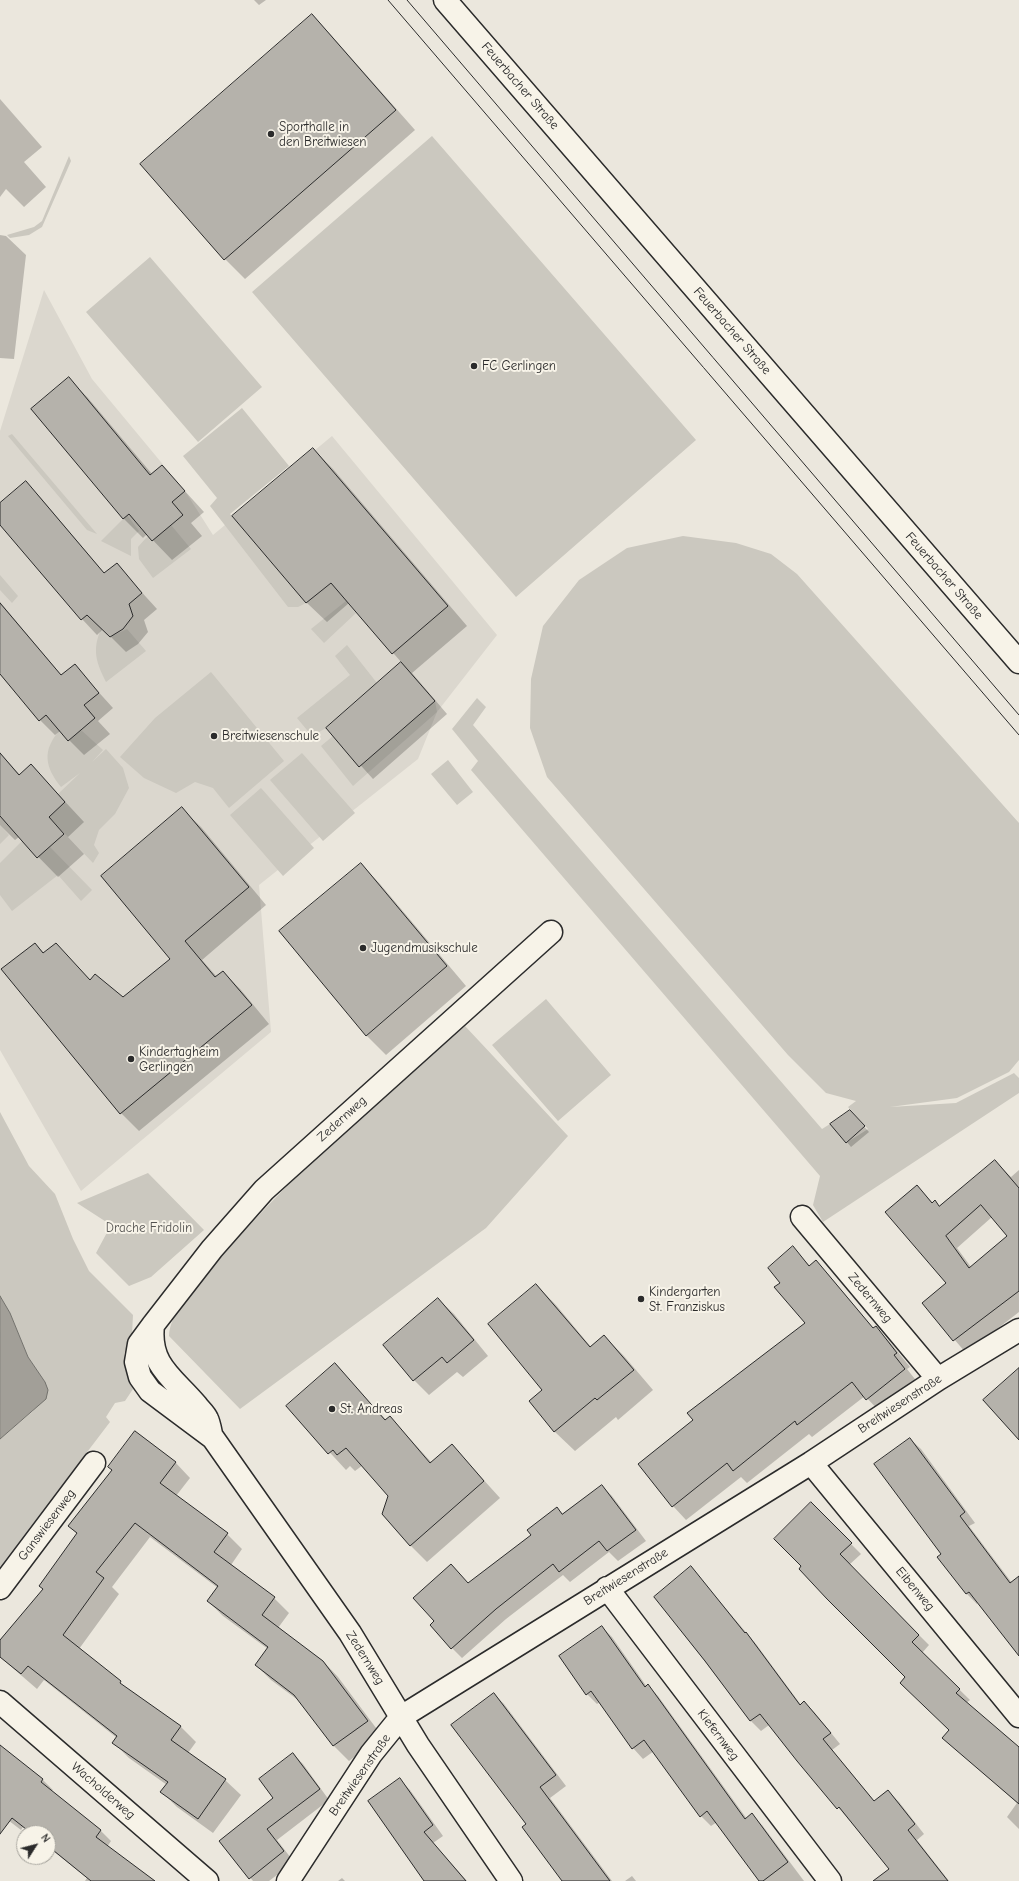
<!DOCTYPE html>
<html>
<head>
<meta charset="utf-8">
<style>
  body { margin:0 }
  #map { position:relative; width:1019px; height:1881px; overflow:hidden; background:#ebe7dd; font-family:"Comic Neue",sans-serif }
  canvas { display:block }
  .north { position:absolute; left:16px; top:1825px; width:40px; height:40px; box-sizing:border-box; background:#f7f3e8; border:1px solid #a5a39c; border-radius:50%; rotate:54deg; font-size:11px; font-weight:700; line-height:16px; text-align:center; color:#2b2b2b }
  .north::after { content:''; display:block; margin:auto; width:14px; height:18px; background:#2b2b2b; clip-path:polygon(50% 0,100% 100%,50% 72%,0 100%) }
</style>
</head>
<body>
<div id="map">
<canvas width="1019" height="1881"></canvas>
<div class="north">N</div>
</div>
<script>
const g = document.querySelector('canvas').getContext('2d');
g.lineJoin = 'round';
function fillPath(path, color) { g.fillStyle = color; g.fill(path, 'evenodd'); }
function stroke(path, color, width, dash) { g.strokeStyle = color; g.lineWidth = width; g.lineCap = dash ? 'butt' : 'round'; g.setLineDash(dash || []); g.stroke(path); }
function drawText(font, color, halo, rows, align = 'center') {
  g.font = font + ' "Comic Neue",sans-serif'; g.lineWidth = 4; g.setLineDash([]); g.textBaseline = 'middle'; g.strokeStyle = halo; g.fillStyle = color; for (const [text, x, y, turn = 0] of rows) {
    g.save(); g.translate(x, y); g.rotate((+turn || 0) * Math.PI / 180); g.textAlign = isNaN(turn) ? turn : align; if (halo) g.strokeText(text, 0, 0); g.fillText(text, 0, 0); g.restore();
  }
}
const built = new Path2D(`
  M 44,290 L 92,379 L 185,491 L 213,535 L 332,436 L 497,635 L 437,712 L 418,759 L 259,885 L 271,1032 L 81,1191 L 0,1050 L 0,431 Z`);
const green = new Path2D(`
  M 432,136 L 696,440 L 516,597 L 252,292 Z
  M 69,156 L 71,161 L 42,227 L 29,235 L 10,238 L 7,235 L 34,227 L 42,221 Z
  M 150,257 L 262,387 L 198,442 L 86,312 Z
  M 242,408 L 289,466 L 230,514 L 306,603 L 298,607 L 288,607 L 210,506 L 217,498 L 183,456 Z
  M 12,434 L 97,534 L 87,530 L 8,436 Z
  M 127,515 L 139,531 L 131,539 L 131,556 L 101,541 Z
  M 171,525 L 191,549 L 153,578 L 139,559 L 138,547 L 146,538 Z
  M 683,536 L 736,543 L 771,554 L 797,574 L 1019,823 L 1019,1060 L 1009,1072 L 957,1098 L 890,1107 L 956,1103 L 1014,1073 L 1019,1078 L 1019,1093 L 823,1222 L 813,1205 L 820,1176 L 471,770 L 478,761 L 452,729 L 477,698 L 486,707 L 473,725 L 822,1129 L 830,1124 L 846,1143 L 868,1129 L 848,1107 L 856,1101 L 826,1093 L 788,1055 L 547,777 L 530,728 L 531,679 L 543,626 L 579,580 L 627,548 Z
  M 0,575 L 18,596 L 12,603 L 0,590 Z
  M 346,601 L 356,613 L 324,643 L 311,629 Z
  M 101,629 L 110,637 L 127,629 L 146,651 L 106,682 C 96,662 92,650 101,629 Z
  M 347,645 L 377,683 L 326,728 L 312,736 L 297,718 L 350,675 L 335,656 Z
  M 211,672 L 284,761 L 229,808 L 213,788 L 195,782 L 176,793 L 144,778 L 120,757 L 155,718 Z
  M 435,701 L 437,712 L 353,786 L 321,746 L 333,736 L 359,766 Z
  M 81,730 L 103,750 L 92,762 L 106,749 L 123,768 L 129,788 L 115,814 L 99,830 L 94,845 L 99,853 L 93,863 L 49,817 L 65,802 L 58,794 L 80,773 L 61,787 C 45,767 42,751 59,731 L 68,741 Z
  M 302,753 L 355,813 L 323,841 L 270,780 Z
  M 448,760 L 473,792 L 457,805 L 431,774 Z
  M 261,788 L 314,848 L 283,876 L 230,815 Z
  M 0,825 L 9,835 L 0,844 Z
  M 22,841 L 37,858 L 50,847 L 92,890 L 81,901 L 58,875 L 12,911 L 0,895 L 0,863 Z
  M 546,999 L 611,1075 L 558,1121 L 492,1045 Z
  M 465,1026 L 568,1136 L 486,1228 L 240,1409 L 169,1336 C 170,1313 192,1292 206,1275 C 245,1228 288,1184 332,1141 C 374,1101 421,1064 465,1026 Z
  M 0,1112 L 29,1166 L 55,1194 L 73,1239 L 89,1271 L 133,1315 L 132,1334 L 124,1354 L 133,1389 L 125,1401 L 115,1403 L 106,1417 L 110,1422 C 73,1470 37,1519 0,1568 L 0,1439 L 33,1411 L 45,1382 L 28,1357 L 10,1313 L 0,1296 Z
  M 148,1173 L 204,1230 L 151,1277 L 129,1286 L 96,1253 L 111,1225 L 77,1203 Z`);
const water = new Path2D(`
  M 0,1296 L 10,1313 L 28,1357 L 45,1382 L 48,1390 L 46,1399 L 0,1439 Z`);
const shadow = new Path2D(`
  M 254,0 L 266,0 L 259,5 Z
  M 312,15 L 331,35 L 415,130 L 245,279 L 225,259 L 141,164 Z
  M 0,99 L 42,147 L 24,162 L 46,187 L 24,207 L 6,189 L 0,197 Z
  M 0,235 L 6,236 L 26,255 L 14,359 L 0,358 Z
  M 68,378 L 88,398 L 152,474 L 162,466 L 204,512 L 191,523 L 202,536 L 172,560 L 147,534 L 143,538 L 123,518 Z
  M 313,449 L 333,469 L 467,626 L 412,673 L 447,714 L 373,779 L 327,728 L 402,663 L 349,603 L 327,622 L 307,603 L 234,516 Z
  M 26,483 L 41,498 L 105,574 L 116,564 L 157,609 L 144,620 L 148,632 L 138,644 L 126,652 L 103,629 L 97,635 L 82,619 L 0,523 L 0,505 Z
  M 0,602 L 62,676 L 74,665 L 113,708 L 98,721 L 110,734 L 84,755 L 60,731 L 55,735 L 40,720 L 0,673 Z
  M 0,753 L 20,775 L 31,765 L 84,822 L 68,837 L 84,854 L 58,877 L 19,837 L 15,840 L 0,825 Z
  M 182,809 L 201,827 L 266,905 L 202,960 L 217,977 L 223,972 L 241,990 L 269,1024 L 139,1131 L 121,1113 L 35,944 L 44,953 L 56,944 L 91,981 L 123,999 L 172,959 Z
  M 361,864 L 380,884 L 466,986 L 386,1055 L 366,1035 Z
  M 855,1116 L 869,1132 L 851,1147 L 832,1124 Z
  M 995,1161 L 1011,1177 L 1019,1170 L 1019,1312 L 966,1353 L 923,1303 L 947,1283 L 917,1186 L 933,1203 L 940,1207 ZM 992,1217 L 1008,1237 L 971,1267 L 957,1248 Z
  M 793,1248 L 810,1266 L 816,1261 L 829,1275 L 874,1329 L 876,1328 L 889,1341 L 910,1367 L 907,1369 L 918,1383 L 881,1413 L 865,1396 L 812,1437 L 809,1434 L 747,1483 L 741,1477 L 686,1520 L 673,1506 L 639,1464 L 694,1420 L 806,1324 L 782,1283 Z
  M 536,1285 L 556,1305 L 591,1347 L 604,1336 L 624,1356 L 653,1390 L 618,1420 L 616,1417 L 575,1451 L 555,1432 L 530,1401 L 544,1390 Z
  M 438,1299 L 454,1314 L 488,1356 L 463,1377 L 457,1372 L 429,1395 L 414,1380 Z
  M 335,1364 L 386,1420 L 390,1417 L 432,1463 L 452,1445 L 500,1498 L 427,1562 L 410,1545 L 389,1495 L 363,1465 L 355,1471 L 350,1466 L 346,1470 L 287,1406 Z
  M 910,1439 L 921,1449 L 975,1523 L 969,1526 L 1012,1583 L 1019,1581 L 1019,1653 L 978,1602 L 977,1604 L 967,1594 L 942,1555 Z
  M 175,1462 L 190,1478 L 176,1496 L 227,1534 L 242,1549 L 231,1565 L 274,1598 L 289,1613 L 278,1628 L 323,1661 L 338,1677 L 382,1736 L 349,1761 L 334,1746 L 302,1703 L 271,1680 L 256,1665 L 268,1649 L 223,1616 L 208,1601 L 218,1588 L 150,1537 L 112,1587 L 119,1594 L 79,1649 L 130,1691 L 180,1726 L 196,1742 L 188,1753 L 225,1780 L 241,1795 L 213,1833 L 177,1807 L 162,1792 L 167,1785 L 129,1758 L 114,1743 L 117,1738 L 44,1680 L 37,1689 L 0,1657 L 0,1642 L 44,1589 L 77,1534 L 69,1526 Z
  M 602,1486 L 612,1496 L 646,1541 L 618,1561 L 609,1552 L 570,1582 L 563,1575 L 506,1619 L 462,1658 L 452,1648 L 436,1621 L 469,1584 L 532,1535 L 557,1508 L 563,1514 Z
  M 811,1504 L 861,1554 L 849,1565 L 929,1645 L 922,1653 L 970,1700 L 966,1703 L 1019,1749 L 1019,1829 L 1007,1817 L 1017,1803 L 944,1738 L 950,1730 L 907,1677 L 803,1566 Z
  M 691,1568 L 756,1644 L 801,1705 L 804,1702 L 815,1713 L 840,1744 L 832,1750 L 875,1802 L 888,1791 L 899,1802 L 924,1834 L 917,1840 L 949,1881 L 894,1881 L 890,1869 L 769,1725 L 761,1731 L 751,1721 L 655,1597 Z
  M 602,1627 L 612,1637 L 647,1687 L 648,1686 L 658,1696 L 747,1819 L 752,1815 L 762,1825 L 804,1881 L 760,1881 L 717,1822 L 711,1826 L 701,1816 L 654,1751 L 643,1759 L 633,1748 L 600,1702 L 597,1704 L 587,1694 Z
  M 494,1694 L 504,1704 L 566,1786 L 550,1798 L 612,1881 L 563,1881 L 528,1824 Z
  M 0,1746 L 42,1779 L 53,1790 L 51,1791 L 101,1831 L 111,1841 L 107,1847 L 152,1881 L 85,1881 L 87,1878 L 48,1847 L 48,1833 L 30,1833 L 23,1827 L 21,1830 L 0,1814 Z
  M 293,1754 L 303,1764 L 329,1800 L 277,1840 L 294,1862 L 269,1881 L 253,1881 L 221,1841 L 275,1798 Z
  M 400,1780 L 410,1790 L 443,1836 L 433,1843 L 467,1881 L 425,1881 L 420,1876 L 421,1875 Z
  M 632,1876 L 636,1881 L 625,1881 Z
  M 342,1878 L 345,1881 L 338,1881 Z`);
const building = new Path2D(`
  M 312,14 L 396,110 L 224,260 L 140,164 Z
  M 69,377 L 150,475 L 162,465 L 185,491 L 172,502 L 183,515 L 152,541 L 129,514 L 123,519 L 31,409 Z
  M 313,448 L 448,606 L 392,654 L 331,583 L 306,603 L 232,516 Z
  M 26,481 L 104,573 L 117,563 L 142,593 L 129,604 L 133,616 L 123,629 L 110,637 L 87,615 L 81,620 L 0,525 L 0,503 Z
  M 0,603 L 61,675 L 75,664 L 99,693 L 84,705 L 95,718 L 68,741 L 46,715 L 39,721 L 0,674 Z
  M 401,662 L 435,701 L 359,767 L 326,728 Z
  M 0,753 L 19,775 L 31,764 L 65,802 L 49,817 L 64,834 L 37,858 L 0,816 Z
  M 182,807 L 249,887 L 185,941 L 215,977 L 223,971 L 252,1005 L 120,1114 L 1,969 L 35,943 L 43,953 L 56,943 L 90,980 L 95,974 L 123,997 L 170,959 L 101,876 Z
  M 361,863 L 447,966 L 366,1036 L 279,931 Z
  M 850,1110 L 865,1126 L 846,1143 L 830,1124 Z
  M 995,1160 L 1019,1188 L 1019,1291 L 953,1341 L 922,1303 L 946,1283 L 885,1212 L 917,1185 L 932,1203 L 935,1200 L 939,1206 ZM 981,1205 L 1007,1236 L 969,1268 L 946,1236 Z
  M 793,1246 L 809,1266 L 816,1260 L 873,1328 L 876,1326 L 897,1353 L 894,1355 L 905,1369 L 866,1400 L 852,1382 L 797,1425 L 795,1421 L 733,1471 L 727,1463 L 672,1507 L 638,1464 L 693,1420 L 687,1413 L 805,1323 L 774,1287 L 780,1283 L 768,1268 Z
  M 536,1284 L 590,1347 L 604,1335 L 634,1370 L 597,1400 L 595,1398 L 554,1432 L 529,1401 L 542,1390 L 488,1324 Z
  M 438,1298 L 474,1340 L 447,1363 L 442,1357 L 413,1381 L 383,1345 Z
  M 335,1363 L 385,1420 L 390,1416 L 430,1463 L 452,1444 L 484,1481 L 410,1546 L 382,1514 L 388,1496 L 346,1448 L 337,1455 L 333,1450 L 328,1454 L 286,1406 Z
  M 1019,1368 L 1019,1440 L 983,1400 Z
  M 135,1431 L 176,1462 L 160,1483 L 228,1533 L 214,1552 L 275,1597 L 262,1615 L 323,1661 L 368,1721 L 333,1746 L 294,1695 L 255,1665 L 268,1647 L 207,1601 L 218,1586 L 135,1523 L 96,1572 L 104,1578 L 63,1635 L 121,1681 L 120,1683 L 181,1726 L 171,1740 L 226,1779 L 198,1819 L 160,1792 L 168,1782 L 112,1743 L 117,1736 L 28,1666 L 21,1674 L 0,1657 L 0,1640 L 43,1589 L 39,1586 L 77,1533 L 68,1526 L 112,1470 L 108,1467 Z
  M 910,1438 L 965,1512 L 960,1516 L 1010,1583 L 1019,1576 L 1019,1656 L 969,1592 L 966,1594 L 937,1557 L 941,1554 L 874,1464 Z
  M 602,1485 L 636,1530 L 607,1551 L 599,1541 L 559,1572 L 553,1564 L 496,1609 L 451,1649 L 430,1625 L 434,1621 L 413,1598 L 451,1564 L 468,1583 L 531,1535 L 527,1530 L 557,1507 L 562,1514 Z
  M 811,1502 L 852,1543 L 840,1554 L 919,1635 L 912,1642 L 960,1689 L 956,1693 L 1019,1747 L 1019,1804 L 942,1738 L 949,1730 L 900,1683 L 905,1677 L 827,1599 L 799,1569 L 801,1566 L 774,1539 Z
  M 691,1566 L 745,1633 L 746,1632 L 800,1705 L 804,1701 L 831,1733 L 823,1739 L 874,1801 L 888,1790 L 915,1824 L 908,1830 L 948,1881 L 873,1881 L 889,1869 L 839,1807 L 837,1809 L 797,1761 L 760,1714 L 750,1721 L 705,1661 L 654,1597 Z
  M 602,1626 L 645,1687 L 648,1684 L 745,1819 L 752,1813 L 788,1862 L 763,1881 L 759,1881 L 707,1811 L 700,1817 L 644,1740 L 632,1749 L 591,1691 L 586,1695 L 559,1656 Z
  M 494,1693 L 556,1775 L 540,1787 L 610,1881 L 562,1881 L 522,1827 L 526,1824 L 451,1725 Z
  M 0,1745 L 43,1779 L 41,1782 L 101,1830 L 96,1837 L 155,1881 L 91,1881 L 48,1846 L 48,1833 L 31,1833 L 12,1818 L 0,1834 Z
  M 293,1753 L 320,1789 L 267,1829 L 284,1851 L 249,1879 L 219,1841 L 273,1798 L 259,1779 Z
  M 400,1778 L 433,1825 L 424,1832 L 466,1881 L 424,1881 L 368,1801 Z`);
const street = new Path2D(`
  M 802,1217 L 938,1379
  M 153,1325 C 148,1366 175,1379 197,1406 C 200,1410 205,1414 207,1419 C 209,1423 210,1429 211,1434
  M 811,1463 L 1019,1716
  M 0,1588 L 94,1463
  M 607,1588 L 830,1881
  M 0,1702 L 207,1881
  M 288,1881 L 371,1754 L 401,1717 L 811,1463 L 938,1379 L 1019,1330
  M 511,1881 L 418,1745 L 350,1633 L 213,1438 L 150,1391 L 140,1377 L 136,1362 L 139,1344 L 153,1325 L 212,1249 L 264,1190 L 551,932`);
const secondary = new Path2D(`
  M 445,0 L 1019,662`);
const tram = new Path2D(`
  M 388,0 L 1019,735
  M 407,0 L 1019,715`);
const markers = [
  [271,134,4,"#2b2b2b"],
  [474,366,4,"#2b2b2b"],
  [214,736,4,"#2b2b2b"],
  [363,948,4,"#2b2b2b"],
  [131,1059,4,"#2b2b2b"],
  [641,1299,4,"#2b2b2b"],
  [332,1409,4,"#2b2b2b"]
];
const streetNames = [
  ["Feuerbacher Straße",520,86,49],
  ["Feuerbacher Straße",732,331,49],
  ["Feuerbacher Straße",944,576,49],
  ["Zedernweg",342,1119,-42],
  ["Zedernweg",870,1298,50],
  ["Breitwiesenstraße",900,1404,-33],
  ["Ganswiesenweg",47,1525,-53],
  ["Breitwiesenstraße",626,1577,-32],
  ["Eibenweg",915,1589,50],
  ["Zedernweg",365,1658,58],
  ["Kiefernweg",718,1735,53],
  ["Breitwiesenstraße",360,1775,-55],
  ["Wacholderweg",103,1791,41]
];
const poiNames = [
  ["Sporthalle in",279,127],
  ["den Breitwiesen",279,142],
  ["FC Gerlingen",482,366],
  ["Breitwiesenschule",222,736],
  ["Jugendmusikschule",371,948],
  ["Kindertagheim",139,1052],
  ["Gerlingen",139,1067],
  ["Kindergarten",649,1292],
  ["St. Franziskus",649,1307],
  ["St. Andreas",340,1409]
];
const parkNames = [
  ["Drache Fridolin",149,1228]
];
fillPath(built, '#dbd7ce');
fillPath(green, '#cbc8bf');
fillPath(water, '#a29f98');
stroke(water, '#72716c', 1);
fillPath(shadow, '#0003');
fillPath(building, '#b5b2ab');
stroke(building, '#2b2b2b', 1);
stroke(street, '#2b2b2b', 25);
stroke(secondary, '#2b2b2b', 25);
stroke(street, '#f7f3e8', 22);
stroke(secondary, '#f7f3e8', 22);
stroke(tram, '#2b2b2b', 1);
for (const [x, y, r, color] of markers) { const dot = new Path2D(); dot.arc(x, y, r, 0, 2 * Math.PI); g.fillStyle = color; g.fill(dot); stroke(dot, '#f7f3e8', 1.5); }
drawText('13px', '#2b2b2b', '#f7f3e8', streetNames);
drawText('13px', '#2b2b2b', '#f7f3e8', poiNames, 'left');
drawText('13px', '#535250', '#f7f3e8', parkNames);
</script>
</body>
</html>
